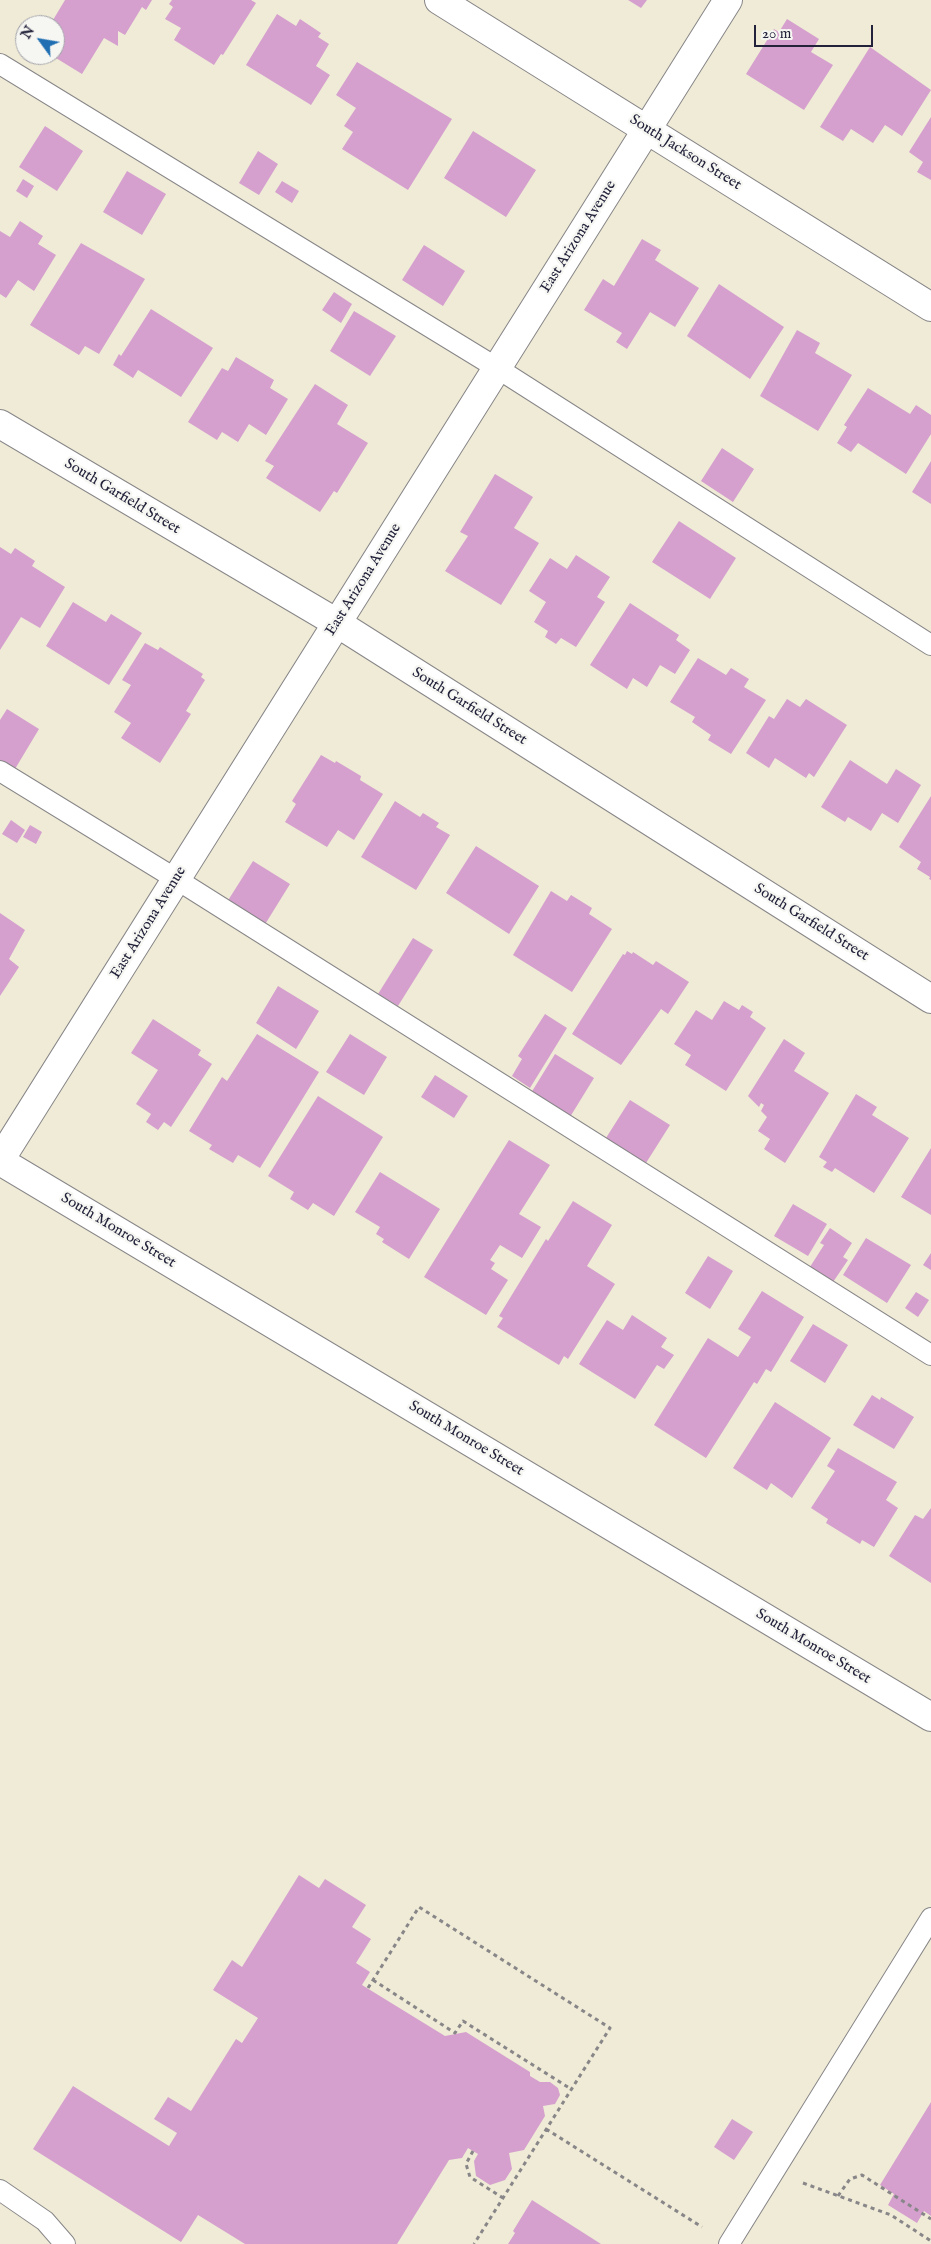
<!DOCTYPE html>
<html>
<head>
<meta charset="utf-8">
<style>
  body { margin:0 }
  #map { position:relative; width:931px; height:2244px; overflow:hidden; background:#efebd6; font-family:"IM FELL English",serif }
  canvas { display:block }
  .north { position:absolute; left:15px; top:15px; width:50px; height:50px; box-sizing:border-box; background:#f6f6f2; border:1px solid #a1a1a9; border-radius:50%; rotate:302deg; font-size:14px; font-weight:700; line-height:20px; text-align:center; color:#22223b }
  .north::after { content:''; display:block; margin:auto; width:18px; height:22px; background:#1f6fb2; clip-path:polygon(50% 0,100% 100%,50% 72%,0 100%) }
  .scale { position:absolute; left:754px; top:25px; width:119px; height:22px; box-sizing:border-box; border:2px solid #22223b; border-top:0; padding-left:6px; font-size:15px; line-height:18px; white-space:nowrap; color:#22223b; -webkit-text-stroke:4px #f6f6f2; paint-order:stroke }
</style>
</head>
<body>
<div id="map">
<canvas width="931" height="2244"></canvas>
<div class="north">N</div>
<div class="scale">20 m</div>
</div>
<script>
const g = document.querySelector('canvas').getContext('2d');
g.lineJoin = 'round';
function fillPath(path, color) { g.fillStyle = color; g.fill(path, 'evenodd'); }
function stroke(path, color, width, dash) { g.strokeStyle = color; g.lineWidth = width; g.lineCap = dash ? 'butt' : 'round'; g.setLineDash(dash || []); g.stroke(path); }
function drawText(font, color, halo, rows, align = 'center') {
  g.font = font + ' "IM FELL English",serif'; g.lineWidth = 4.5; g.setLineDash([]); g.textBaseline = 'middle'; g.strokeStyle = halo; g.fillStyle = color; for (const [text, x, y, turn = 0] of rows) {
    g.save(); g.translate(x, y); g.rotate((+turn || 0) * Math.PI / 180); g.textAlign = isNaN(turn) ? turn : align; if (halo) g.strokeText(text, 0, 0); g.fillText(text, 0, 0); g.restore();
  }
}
const building = new Path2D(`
  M 65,0 L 152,0 L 146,10 L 142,7 L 125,35 L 118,31 L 118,46 L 104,38 L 82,74 L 51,55 L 55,55 L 55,25 L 50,25 Z
  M 172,0 L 251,0 L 256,3 L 223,55 L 221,54 L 214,65 L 174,40 L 181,28 L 165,19 L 173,7 L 169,4 Z
  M 628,0 L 647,0 L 641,8 Z
  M 277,14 L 296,26 L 300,19 L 321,33 L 318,37 L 329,44 L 316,66 L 330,75 L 311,105 L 246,65 Z
  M 787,19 L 819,39 L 811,52 L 833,65 L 804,110 L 746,74 L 774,29 L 779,32 Z
  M 870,47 L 931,90 L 902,136 L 885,125 L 873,143 L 851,129 L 843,141 L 820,127 Z
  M 357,62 L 452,119 L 408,190 L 342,149 L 353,132 L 344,126 L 356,108 L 336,95 Z
  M 931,117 L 931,180 L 917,172 L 923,162 L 909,152 Z
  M 45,126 L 83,151 L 57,191 L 19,167 Z
  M 473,131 L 536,170 L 506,217 L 444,178 Z
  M 258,151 L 278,164 L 259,195 L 239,183 Z
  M 127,171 L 166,194 L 142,235 L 103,212 Z
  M 23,179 L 34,186 L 27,198 L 16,191 Z
  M 282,181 L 299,191 L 292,203 L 275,192 Z
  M 20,221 L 43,236 L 38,244 L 56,255 L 34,291 L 18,280 L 6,298 L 0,294 L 0,231 L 10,237 Z
  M 642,239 L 661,250 L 655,260 L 699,288 L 675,327 L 650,312 L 627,349 L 616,342 L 622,333 L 584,310 L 603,279 L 614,286 Z
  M 81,243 L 145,279 L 99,354 L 85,346 L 79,355 L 30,325 Z
  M 424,245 L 465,271 L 443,306 L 402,280 Z
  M 719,284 L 784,327 L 750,379 L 687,336 Z
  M 334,292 L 352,304 L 341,323 L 322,310 Z
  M 151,309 L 213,348 L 181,397 L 138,370 L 133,378 L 113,365 L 119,354 L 121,356 Z
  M 354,311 L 396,336 L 370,376 L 330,351 Z
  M 797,330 L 820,343 L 815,353 L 852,375 L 818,431 L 760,396 Z
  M 236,357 L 274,380 L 270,388 L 288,399 L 266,435 L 249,424 L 238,442 L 222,432 L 217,440 L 188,422 L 222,368 L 228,371 Z
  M 315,384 L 348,405 L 337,424 L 368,443 L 337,493 L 334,491 L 320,512 L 266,478 L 274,466 L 265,461 Z
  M 868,388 L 910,414 L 916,405 L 931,415 L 931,434 L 906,474 L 858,443 L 851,452 L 837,443 L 847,427 L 844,425 Z
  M 722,448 L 754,469 L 733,502 L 701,481 Z
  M 931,461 L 931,504 L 912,492 Z
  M 495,474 L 533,497 L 514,528 L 539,543 L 501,605 L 445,571 L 468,536 L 460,532 Z
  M 679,521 L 736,558 L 710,599 L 652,562 Z
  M 0,547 L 11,554 L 15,548 L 35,561 L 32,566 L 65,587 L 40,628 L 21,617 L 0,650 Z
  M 576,555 L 610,577 L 597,597 L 605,602 L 576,647 L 561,638 L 556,644 L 545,637 L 548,631 L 534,622 L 546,602 L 529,591 L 550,558 L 567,569 Z
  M 73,602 L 106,622 L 111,614 L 142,633 L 109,685 L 46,646 Z
  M 630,603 L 679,635 L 676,640 L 690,650 L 675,674 L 660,665 L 647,687 L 633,678 L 627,689 L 590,665 Z
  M 145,643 L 158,650 L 160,647 L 203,674 L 201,677 L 205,680 L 186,711 L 191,714 L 160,763 L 121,738 L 131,723 L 114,712 L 131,685 L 122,680 Z
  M 698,658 L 726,675 L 731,668 L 749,679 L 744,687 L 766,700 L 731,754 L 708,740 L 711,735 L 692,722 L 695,717 L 670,702 Z
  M 787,699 L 800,707 L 806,699 L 847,725 L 814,777 L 809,773 L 806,778 L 775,758 L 769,768 L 746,753 L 769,716 L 774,719 Z
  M 7,709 L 39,729 L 15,769 L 0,769 L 0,720 Z
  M 321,755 L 335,763 L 336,761 L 361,776 L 360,780 L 383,794 L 354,840 L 338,830 L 327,847 L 285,822 L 296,804 L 292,801 Z
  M 850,760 L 887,784 L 896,769 L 921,785 L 898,823 L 882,813 L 871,831 L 848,817 L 845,822 L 821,807 Z
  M 931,796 L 931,880 L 929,879 L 930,877 L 917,869 L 921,862 L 899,847 Z
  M 395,801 L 420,817 L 423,813 L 439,823 L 436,827 L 450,835 L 416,890 L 361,857 Z
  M 11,820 L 25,830 L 17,843 L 2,834 Z
  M 30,825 L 42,832 L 36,844 L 23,837 Z
  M 476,846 L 539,886 L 509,934 L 446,893 Z
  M 253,861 L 290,884 L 264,926 L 227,902 Z
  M 551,891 L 567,901 L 571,895 L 592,908 L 589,914 L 612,929 L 572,992 L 513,955 Z
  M 0,913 L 25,930 L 9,959 L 19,967 L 0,996 Z
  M 413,938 L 433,950 L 398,1006 L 378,994 Z
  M 627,951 L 632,954 L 633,952 L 653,965 L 656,961 L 689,982 L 668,1014 L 661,1009 L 621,1065 L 572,1034 L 623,954 L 625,955 Z
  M 278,986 L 319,1011 L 296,1049 L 256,1023 Z
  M 724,1001 L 739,1010 L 742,1005 L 753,1012 L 750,1017 L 766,1028 L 726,1091 L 685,1065 L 691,1055 L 674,1044 L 696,1010 L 712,1020 Z
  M 545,1014 L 567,1028 L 530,1088 L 512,1076 L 522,1059 L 518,1056 Z
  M 153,1019 L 201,1050 L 198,1055 L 212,1064 L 171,1127 L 164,1122 L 158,1130 L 146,1122 L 151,1114 L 136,1104 L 158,1070 L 131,1053 Z
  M 257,1034 L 319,1072 L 260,1168 L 238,1155 L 233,1163 L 209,1149 L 212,1145 L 189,1131 L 222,1077 L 227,1081 Z
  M 350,1034 L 387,1057 L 364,1095 L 326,1072 Z
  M 784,1039 L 805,1053 L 794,1071 L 829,1093 L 785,1163 L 764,1149 L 770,1139 L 758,1131 L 767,1117 L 761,1111 L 764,1105 L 761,1103 L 759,1107 L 748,1096 Z
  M 555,1054 L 594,1078 L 570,1117 L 531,1093 Z
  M 435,1075 L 468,1096 L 454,1118 L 421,1097 Z
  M 856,1094 L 877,1107 L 872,1115 L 909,1138 L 874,1193 L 835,1168 L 832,1172 L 823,1167 L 827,1162 L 819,1157 Z
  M 318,1096 L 383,1137 L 334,1216 L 313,1203 L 308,1210 L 290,1199 L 294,1192 L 268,1176 Z
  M 630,1100 L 670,1125 L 646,1163 L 606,1138 Z
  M 509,1140 L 550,1165 L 519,1214 L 541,1227 L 522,1258 L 500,1245 L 490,1260 L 495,1263 L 491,1269 L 508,1280 L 486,1315 L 424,1277 Z
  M 931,1148 L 931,1215 L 901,1197 Z
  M 380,1172 L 440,1209 L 409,1259 L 382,1242 L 384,1239 L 376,1234 L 380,1227 L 355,1212 Z
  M 573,1201 L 612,1225 L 587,1266 L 615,1284 L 568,1359 L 564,1356 L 559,1365 L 497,1327 L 503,1318 L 499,1316 L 546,1239 L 548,1241 Z
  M 793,1204 L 827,1224 L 808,1256 L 774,1236 Z
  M 830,1228 L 852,1243 L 843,1257 L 848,1260 L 831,1285 L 808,1270 L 824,1245 L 820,1243 Z
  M 866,1238 L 911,1265 L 887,1303 L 843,1275 Z
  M 931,1253 L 931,1270 L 923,1265 Z
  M 708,1256 L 733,1271 L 710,1309 L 685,1293 Z
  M 762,1291 L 804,1317 L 771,1372 L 766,1369 L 757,1384 L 754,1382 L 706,1458 L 654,1425 L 708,1338 L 738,1357 L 751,1337 L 738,1329 Z
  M 916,1292 L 929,1300 L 918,1317 L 905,1308 Z
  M 632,1315 L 667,1338 L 661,1347 L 674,1355 L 664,1369 L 657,1365 L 635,1399 L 579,1364 L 607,1320 L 623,1330 Z
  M 813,1324 L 848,1345 L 825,1383 L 790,1361 Z
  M 872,1395 L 880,1400 L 881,1397 L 914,1417 L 894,1449 L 853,1425 Z
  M 775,1402 L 831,1438 L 792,1498 L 771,1483 L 767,1490 L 733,1468 Z
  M 838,1448 L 897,1482 L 886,1500 L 898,1508 L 874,1547 L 862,1540 L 860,1544 L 826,1523 L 828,1519 L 811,1508 L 835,1471 L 827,1466 Z
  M 931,1508 L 931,1583 L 889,1556 L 915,1515 L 923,1519 Z
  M 299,1875 L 319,1888 L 325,1879 L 366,1905 L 352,1927 L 371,1939 L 356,1963 L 370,1972 L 362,1985 L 445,2036 L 466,2032 L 530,2072 L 530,2076 L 540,2082 L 550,2082 L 558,2088 L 560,2095 L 555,2104 L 543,2106 L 545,2116 L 524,2150 L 509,2153 L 512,2169 L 505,2180 L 490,2185 L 476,2176 L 474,2161 L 478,2154 L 468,2148 L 462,2158 L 449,2160 L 397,2244 L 245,2244 L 198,2215 L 181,2242 L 33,2149 L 73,2086 L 169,2146 L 177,2133 L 154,2119 L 168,2097 L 191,2111 L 236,2039 L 242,2043 L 258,2018 L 213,1990 L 232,1960 L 242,1967 Z
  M 931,2102 L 931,2216 L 924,2211 L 917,2223 L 888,2205 L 894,2194 L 880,2185 Z
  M 732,2119 L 753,2132 L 734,2160 L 714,2147 Z
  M 532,2200 L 601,2244 L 508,2244 L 515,2233 L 513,2231 Z`);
const path = new Path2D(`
  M 373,1980 L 455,2033 L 463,2021 L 571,2089
  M 368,1988 L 419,1907 L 610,2028 L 474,2244
  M 546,2129 L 702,2227
  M 473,2151 L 466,2164 L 470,2177 L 503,2198
  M 803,2183 L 891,2215 L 931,2241
  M 838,2196 L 850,2179 L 862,2175 L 931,2219`);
const lane = new Path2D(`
  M 0,64 L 497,368 L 931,645
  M 0,771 L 176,879 L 931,1355
  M 0,2190 L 45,2221 L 65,2244
  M 729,2244 L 931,1918`);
const street = new Path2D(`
  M 439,0 L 931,307
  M 0,424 L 337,623 L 931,999
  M 0,1160 L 728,0
  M 0,1161 L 931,1717`);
const streetNames = [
  ["South Jackson Street",685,153,32],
  ["East Arizona Avenue",579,237,-58],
  ["South Garfield Street",122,497,31],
  ["East Arizona Avenue",364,580,-58],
  ["South Garfield Street",469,707,32],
  ["East Arizona Avenue",149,923,-58],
  ["South Garfield Street",811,923,32],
  ["South Monroe Street",118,1231,31],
  ["South Monroe Street",466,1439,31],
  ["South Monroe Street",813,1647,31]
];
fillPath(building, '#d5a0ce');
stroke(lane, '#888688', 22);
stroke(street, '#888688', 30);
stroke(path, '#888688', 3, [4, 4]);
stroke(lane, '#fff', 20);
stroke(street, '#fff', 28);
drawText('15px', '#22223b', '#f6f6f2', streetNames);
</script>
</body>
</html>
